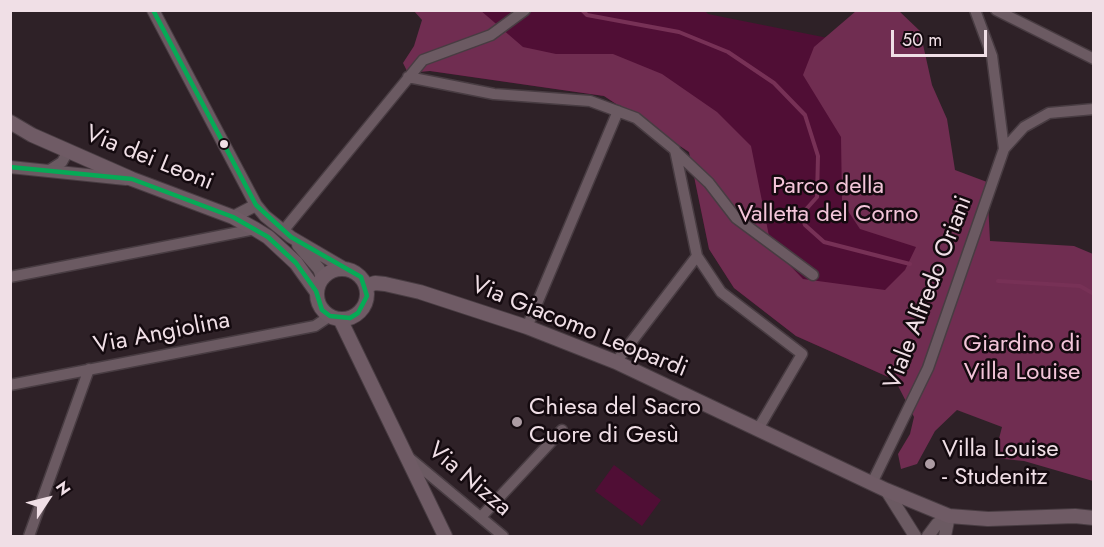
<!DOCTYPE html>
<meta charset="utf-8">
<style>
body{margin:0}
#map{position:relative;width:1104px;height:547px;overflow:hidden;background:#2e2127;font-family:Jost,sans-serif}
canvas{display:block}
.frame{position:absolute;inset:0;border:12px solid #f0dfe6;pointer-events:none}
.north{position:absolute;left:18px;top:469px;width:60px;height:60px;-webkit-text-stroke:4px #140a0f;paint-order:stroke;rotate:55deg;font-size:16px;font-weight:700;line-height:24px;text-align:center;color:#f0dfe6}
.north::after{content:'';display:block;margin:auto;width:21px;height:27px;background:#f0dfe6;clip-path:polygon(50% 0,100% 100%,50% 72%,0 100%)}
.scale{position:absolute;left:891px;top:30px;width:96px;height:27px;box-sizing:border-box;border:3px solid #f0dfe6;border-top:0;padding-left:8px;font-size:18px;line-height:21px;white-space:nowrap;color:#f0dfe6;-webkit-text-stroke:4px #140a0f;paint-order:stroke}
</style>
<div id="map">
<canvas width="1104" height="547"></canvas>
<div class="frame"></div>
<div class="north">N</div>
<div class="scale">50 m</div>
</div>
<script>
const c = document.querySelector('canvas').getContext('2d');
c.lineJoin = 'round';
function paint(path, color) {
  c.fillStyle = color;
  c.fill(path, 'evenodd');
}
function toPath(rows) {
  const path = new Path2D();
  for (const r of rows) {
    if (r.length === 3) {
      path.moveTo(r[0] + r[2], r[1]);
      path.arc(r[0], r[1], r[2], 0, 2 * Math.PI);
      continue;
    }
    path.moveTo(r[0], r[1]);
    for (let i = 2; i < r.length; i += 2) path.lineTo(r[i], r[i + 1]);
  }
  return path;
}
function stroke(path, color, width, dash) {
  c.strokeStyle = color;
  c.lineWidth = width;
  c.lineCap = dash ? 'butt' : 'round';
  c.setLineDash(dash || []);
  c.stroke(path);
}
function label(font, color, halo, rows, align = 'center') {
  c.font = font + ' Jost,sans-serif';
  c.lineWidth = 5;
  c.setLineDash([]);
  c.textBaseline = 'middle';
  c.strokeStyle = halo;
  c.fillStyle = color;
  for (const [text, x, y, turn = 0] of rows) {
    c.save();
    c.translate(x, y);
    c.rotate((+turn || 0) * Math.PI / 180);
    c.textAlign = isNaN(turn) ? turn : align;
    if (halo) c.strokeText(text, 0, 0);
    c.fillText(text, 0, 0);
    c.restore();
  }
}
const green = toPath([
 [424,11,705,11,708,14,828,38,967,191,895,380,796,336,734,288,709,249,689,152,604,96,430,71],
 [614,465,661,500,642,526,595,491]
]);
const forest = toPath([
 [480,10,523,47,556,54,613,54,662,74,717,112,751,146,771,246,803,279,885,290,905,270,916,247,860,229,842,202,841,137,803,75,814,47,856,11,899,11,920,31,932,85,947,119,955,170,987,182,990,241,1074,246,1093,254,1093,481,1024,461,994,458,1002,427,957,410,935,431,917,464,901,469,898,454,910,434,914,417,895,380,796,336,734,288,709,249,689,152,604,96,430,71,408,73,403,63,414,46,422,20,414,11]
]);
const stream = toPath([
 [582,10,587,15,679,32,728,52,774,83,805,115,818,156,817,197,801,215,805,225,824,242,910,264],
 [998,281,1080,286,1094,294]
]);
const minor = toPath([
 [975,10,992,56,1004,149],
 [996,10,1094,59],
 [408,77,494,94,590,101,636,118,675,150,697,256,721,292,802,354,758,429],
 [675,151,709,183,736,218,813,275],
 [48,171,62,162,68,151],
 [283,231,423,60,491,35,525,10],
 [10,277,255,229],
 [527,327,618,111],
 [616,362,697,256],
 [10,385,315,326,330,316],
 [407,456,503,536],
 [872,483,928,368,1004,149,1024,127,1049,113,1094,109],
 [481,517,562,430],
 [29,536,89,369]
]);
const tertiary = toPath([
 [153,10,256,205,265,216,291,237,344,268],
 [10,167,126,179],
 [233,217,256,205],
 [298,245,319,269,322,277],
 [886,490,915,536],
 [928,536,937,524,949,516],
 [945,536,949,516]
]);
const secondary = toPath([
 [10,122,32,135,132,179,233,217,255,229,268,237,296,263,316,291],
 [342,294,25],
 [366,286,375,283,385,284,420,292,527,327,616,362,886,490,949,516,988,519,1075,516,1094,518],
 [340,319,445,536]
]);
const bus1 = toPath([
 [10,167,132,179,233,217,268,237,296,263,316,291,322,310,330,316,350,318,358,313,367,296,361,277,291,237,256,205,153,10]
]);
const markers = [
 [224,144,5,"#f0dfe6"],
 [517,422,6,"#ac9ca3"],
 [930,464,6,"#ac9ca3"]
];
const streetNames = [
 ["Via dei Leoni",149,159,22],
 ["Viale Alfredo Oriani",929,293,-69],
 ["Via Giacomo Leopardi",579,328,22],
 ["Via Angiolina",162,334,-11],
 ["Via Nizza",469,480,40]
];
const parkNames = [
 ["Parco della",828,187],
 ["Valletta del Corno",828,215],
 ["Giardino di",1022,345],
 ["Villa Louise",1022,373]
];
const poiNames = [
 ["Chiesa del Sacro",529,408],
 ["Cuore di Gesù",529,436],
 ["Villa Louise",942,450],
 ["- Studenitz",942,478]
];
paint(green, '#500e35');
paint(forest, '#702d51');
stroke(stream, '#773156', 4);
stroke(minor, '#483c42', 13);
stroke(tertiary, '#483c42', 14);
stroke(secondary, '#483c42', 16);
stroke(minor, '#6b5a62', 10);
stroke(tertiary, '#6b5a62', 12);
stroke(secondary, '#6f5b65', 14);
stroke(bus1, '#06aa56', 4.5);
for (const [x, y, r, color] of markers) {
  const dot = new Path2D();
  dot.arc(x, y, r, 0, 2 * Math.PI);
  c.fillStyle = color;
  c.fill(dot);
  stroke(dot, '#140a0f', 2);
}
label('24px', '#f0dfe6', '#140a0f', streetNames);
label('24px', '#f3c5d9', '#140a0f', parkNames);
label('24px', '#f0dfe6', '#140a0f', poiNames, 'left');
</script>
